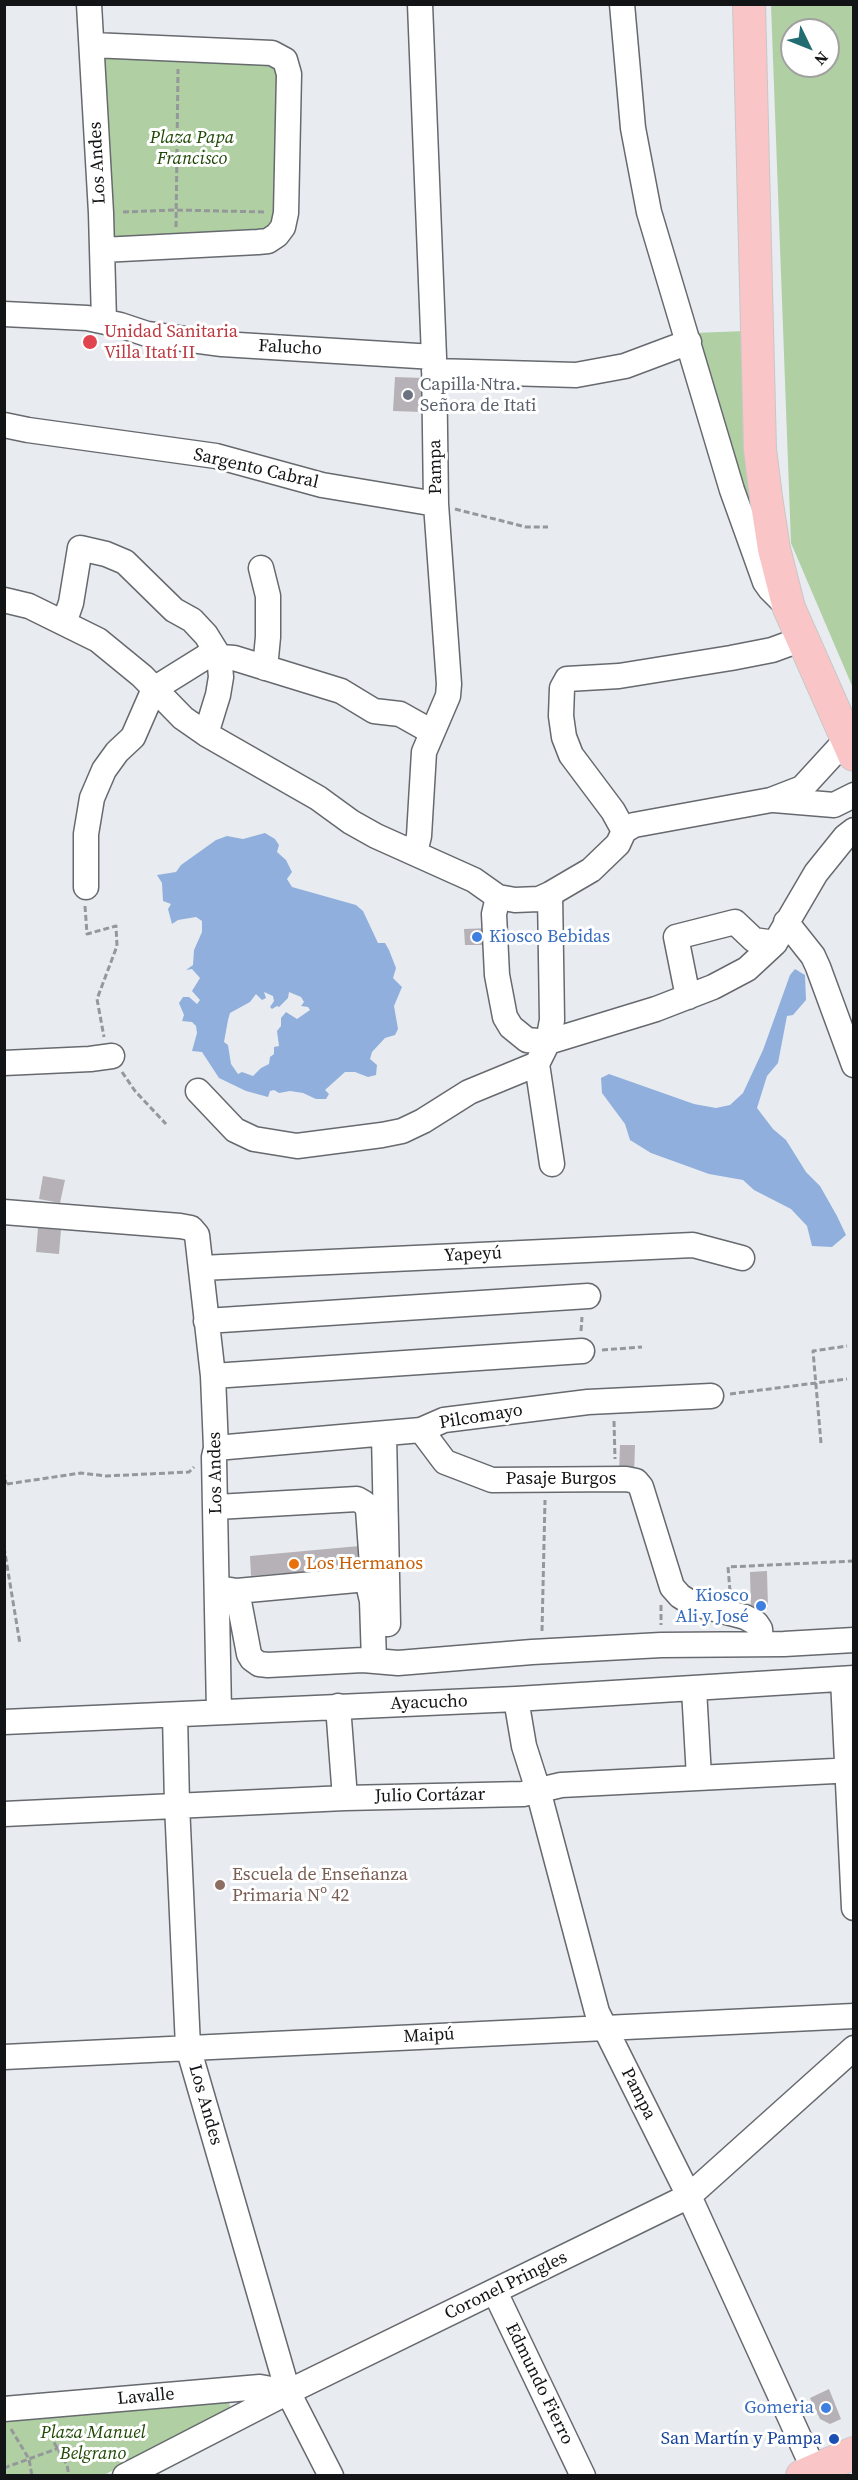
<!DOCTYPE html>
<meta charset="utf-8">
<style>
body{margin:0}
#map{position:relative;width:858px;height:2480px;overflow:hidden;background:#e8ecf1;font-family:"Source Serif 4",serif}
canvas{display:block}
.frame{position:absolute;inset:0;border:6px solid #131416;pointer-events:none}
.north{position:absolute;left:780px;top:18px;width:60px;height:60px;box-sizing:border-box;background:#fff;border:2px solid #a1a1a2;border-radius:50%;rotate:133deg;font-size:16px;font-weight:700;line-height:24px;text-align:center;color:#131416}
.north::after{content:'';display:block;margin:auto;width:21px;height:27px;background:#216d71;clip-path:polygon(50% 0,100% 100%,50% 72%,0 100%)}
</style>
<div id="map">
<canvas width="858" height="2480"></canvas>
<div class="frame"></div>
<div class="north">N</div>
</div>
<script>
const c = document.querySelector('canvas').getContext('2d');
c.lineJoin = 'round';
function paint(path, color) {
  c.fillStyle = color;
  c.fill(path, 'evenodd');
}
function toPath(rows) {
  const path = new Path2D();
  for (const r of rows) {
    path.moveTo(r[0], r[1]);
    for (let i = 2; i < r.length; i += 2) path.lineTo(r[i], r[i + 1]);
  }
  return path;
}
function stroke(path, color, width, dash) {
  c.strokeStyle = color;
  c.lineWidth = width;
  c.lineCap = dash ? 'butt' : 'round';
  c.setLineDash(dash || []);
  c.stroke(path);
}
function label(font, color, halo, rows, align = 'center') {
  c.font = font + ' "Source Serif 4",serif';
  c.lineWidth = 6;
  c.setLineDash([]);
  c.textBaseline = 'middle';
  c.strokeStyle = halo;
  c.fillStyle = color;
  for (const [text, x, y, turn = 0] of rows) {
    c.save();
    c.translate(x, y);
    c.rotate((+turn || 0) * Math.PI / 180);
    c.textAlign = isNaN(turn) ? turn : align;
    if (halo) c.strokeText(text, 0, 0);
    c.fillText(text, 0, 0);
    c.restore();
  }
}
const green = toPath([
 [771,5,853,5,853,688,791,543],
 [792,30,828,30,828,66,792,66],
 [103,54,270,65,276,71,279,78,274,218,269,227,263,231,111,241],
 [745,331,765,563,694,333],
 [228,2400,230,2406,227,2412,104,2475,5,2476,5,2419]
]);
const water = toPath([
 [265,833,275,839,279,845,277,852,286,860,292,872,287,879,292,887,356,905,363,911,378,943,385,943,389,950,396,968,393,978,402,987,394,1006,398,1029,395,1035,385,1038,372,1052,370,1059,377,1065,376,1075,368,1077,355,1072,345,1072,325,1090,329,1094,326,1099,316,1099,303,1093,290,1091,279,1093,274,1090,270,1091,268,1097,246,1091,219,1078,202,1052,192,1051,197,1033,196,1026,192,1022,182,1021,184,1015,179,1003,183,997,189,997,197,1004,200,1000,192,991,200,978,192,969,186,970,193,965,194,950,202,932,202,921,196,917,178,920,172,924,168,909,171,904,163,901,162,883,157,875,176,872,181,865,216,840,227,836,243,839],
 [264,992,273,996,274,1001,270,1007,272,1009,277,1006,279,1007,288,998,289,992,301,997,304,1002,301,1006,308,1007,310,1010,297,1019,286,1012,281,1018,281,1026,277,1031,279,1046,274,1047,274,1054,270,1057,269,1064,261,1068,253,1076,242,1072,238,1074,231,1064,228,1045,224,1042,228,1020,230,1013,250,1002,256,994,262,1000,266,998],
 [795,969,805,975,806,1000,793,1015,787,1016,778,1063,767,1076,757,1108,773,1129,786,1140,806,1172,820,1186,837,1216,846,1235,832,1247,812,1246,807,1226,791,1209,754,1190,743,1180,709,1174,651,1153,630,1140,625,1124,602,1093,601,1078,609,1074,694,1104,716,1108,730,1105,743,1093,763,1050,790,975]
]);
const building = toPath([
 [395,377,423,378,422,412,393,411],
 [489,928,490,945,465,945,464,929],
 [43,1176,65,1180,60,1203,39,1199],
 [38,1228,61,1230,59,1254,36,1252],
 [620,1445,635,1445,634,1475,619,1474],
 [359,1546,360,1567,251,1576,250,1556],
 [767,1571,768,1609,751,1610,750,1572],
 [829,2389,841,2419,830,2424,820,2419,810,2398]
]);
const path = toPath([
 [123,212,175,210,266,212],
 [176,227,178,69],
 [455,509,526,527,548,527],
 [85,906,87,934,116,926,117,946,97,999,104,1037],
 [122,1072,135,1091,166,1124],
 [581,1331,582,1317],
 [602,1350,642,1347],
 [730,1394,847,1379],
 [614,1421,615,1459],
 [821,1443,813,1351,847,1346],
 [4,1471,6,1484],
 [7,1484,81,1473,106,1476,189,1472,194,1467],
 [4,1547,20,1644],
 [730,1591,728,1567,854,1561],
 [661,1605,661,1625],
 [542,1631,545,1500],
 [45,2427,67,2465,69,2476],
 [11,2429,29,2459,32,2476],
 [4,2468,59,2448]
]);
const minor = toPath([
 [89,4,101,213,104,321],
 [622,4,633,128,649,212,732,490,765,582,770,589,787,606],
 [92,45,272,53,285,60,289,74,286,213,283,227,277,235,268,241,258,242,102,250],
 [4,314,87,318,120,325,147,334,222,344,434,357],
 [434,371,576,375,625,366,689,342],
 [4,425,28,430,216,456,322,485,436,504],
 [261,568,268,596,268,637,265,668],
 [4,600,29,606,98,640,142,676,183,718,206,734,318,798,351,822,376,836,474,880,498,897,515,900,539,899,550,894,591,870,618,844,624,831,613,811,571,755,564,737,561,716,562,688,567,679,619,676,731,658,772,650,802,639],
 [64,623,71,603,80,548,106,554,125,562,174,610,192,620,206,635,219,656,221,677,218,695,206,734],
 [774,800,834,805,854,795],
 [624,831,634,825,771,800,802,788,846,740],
 [415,852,419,836,424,752,448,696,449,684,436,504,434,357,420,4],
 [86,887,86,834,92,798,104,770,117,752,133,737,154,689,207,656,234,658,341,691,374,711,400,714,432,732],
 [550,894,552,1020,548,1042,537,1064,552,1164],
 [498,897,494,914,497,975,505,1017,511,1027,527,1040,548,1042,656,1009,713,987,747,969,775,943,816,873,845,837,854,830],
 [786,922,813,956,818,967,854,1065],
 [688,997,676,937,735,922,754,940,775,943],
 [4,1063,90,1059,112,1056],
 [198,1091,235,1130,254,1139,297,1146,382,1135,402,1131,423,1121,469,1092,537,1064],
 [4,1212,180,1226,191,1228,197,1235,213,1376,216,1448,214,1457,219,1712],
 [201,1268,693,1245,742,1258],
 [206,1321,588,1296],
 [213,1376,582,1351],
 [421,1430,445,1462,492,1480,626,1479,636,1481,641,1487,672,1587,680,1596,691,1603,745,1617,756,1623,760,1629,761,1644],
 [384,1434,388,1624],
 [216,1448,421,1430,444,1420,588,1402,711,1396],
 [217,1507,357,1499,364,1503,368,1509,372,1565,367,1579,372,1601,374,1661],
 [218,1588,237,1591,249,1654,252,1659,259,1664,268,1665,363,1660,398,1663,532,1652,661,1645,784,1644,854,1640],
 [237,1591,367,1579],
 [843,1679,854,1908],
 [694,1689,699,1777],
 [516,1699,524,1746,538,1790,597,2012,689,2196,814,2470],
 [338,1706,345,1798],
 [175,1715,177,1804,188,2047,288,2392,331,2476],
 [4,1722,516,1699,854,1678],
 [4,1814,345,1798,523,1794,561,1785,854,1770],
 [4,2057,854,2016],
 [495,2292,583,2476],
 [4,2409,260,2387,288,2392],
 [125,2476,288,2392,689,2196,854,2048]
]);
const major = toPath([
 [749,4,760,449,766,497,774,549,789,608,854,755],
 [802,2476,854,2453]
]);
const markers = [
 [90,342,8,"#e0444e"],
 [408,395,6,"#6b7280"],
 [477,937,6,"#3f7fe0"],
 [294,1564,6,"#e8710a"],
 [761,1606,6,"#3f7fe0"],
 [220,1885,6,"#8d6e63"],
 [826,2408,6,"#3f7fe0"],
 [834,2439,6,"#1a4fb4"]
];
const parkNames = [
 ["Plaza Papa",192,138],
 ["Francisco",192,159],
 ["Plaza Manuel",93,2433],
 ["Belgrano",93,2454]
];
const streetNames = [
 ["Los Andes",98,163,-93],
 ["Falucho",290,348,3],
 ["Pampa",436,467,-91],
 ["Sargento Cabral",256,469,13],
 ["Yapeyú",473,1255,-3],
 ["Pilcomayo",481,1417,-9],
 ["Los Andes",216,1473,-91],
 ["Pasaje Burgos",561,1479],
 ["Ayacucho",429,1703,-2],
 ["Julio Cortázar",430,1796,-1],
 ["Maipú",429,2036,-3],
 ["Pampa",638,2094,63],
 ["Los Andes",205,2105,74],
 ["Coronel Pringles",506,2286,-26],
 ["Edmundo Fierro",539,2384,64],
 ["Lavalle",146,2397,-5]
];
const healthNames = [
 ["Unidad Sanitaria",104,332],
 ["Villa Itatí II",104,353]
];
const worshipNames = [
 ["Capilla Ntra.",420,385],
 ["Señora de Itati",420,406]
];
const shopNames = [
 ["Kiosco Bebidas",489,937,"left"],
 ["Kiosco",749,1596],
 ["Ali y José",749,1617],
 ["Gomeria",814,2408]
];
const foodNames = [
 ["Los Hermanos",306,1564]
];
const educationNames = [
 ["Escuela de Enseñanza",232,1875],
 ["Primaria Nº 42",232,1896]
];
const transitNames = [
 ["San Martín y Pampa",822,2439]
];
paint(green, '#b0cfa3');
paint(water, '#90afdc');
paint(building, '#b5b1b6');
stroke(minor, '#66696e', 27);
stroke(major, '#c6c7c7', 34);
stroke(path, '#95989b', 3, [6, 3]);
stroke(minor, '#fff', 24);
stroke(major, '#fac5c6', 32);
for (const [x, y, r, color] of markers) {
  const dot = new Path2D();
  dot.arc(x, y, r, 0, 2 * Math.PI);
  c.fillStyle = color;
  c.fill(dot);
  stroke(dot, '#fff', 2);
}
label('italic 18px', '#1f4805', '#fff', parkNames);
label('18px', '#131416', '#fff', streetNames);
label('18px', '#be3a42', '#fff', healthNames, 'left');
label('18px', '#5b616d', '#fff', worshipNames, 'left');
label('18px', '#366cbe', '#fff', shopNames, 'right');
label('18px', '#c56008', '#fff', foodNames, 'left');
label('18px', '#785e54', '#fff', educationNames, 'left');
label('18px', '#164399', '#fff', transitNames, 'right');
</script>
